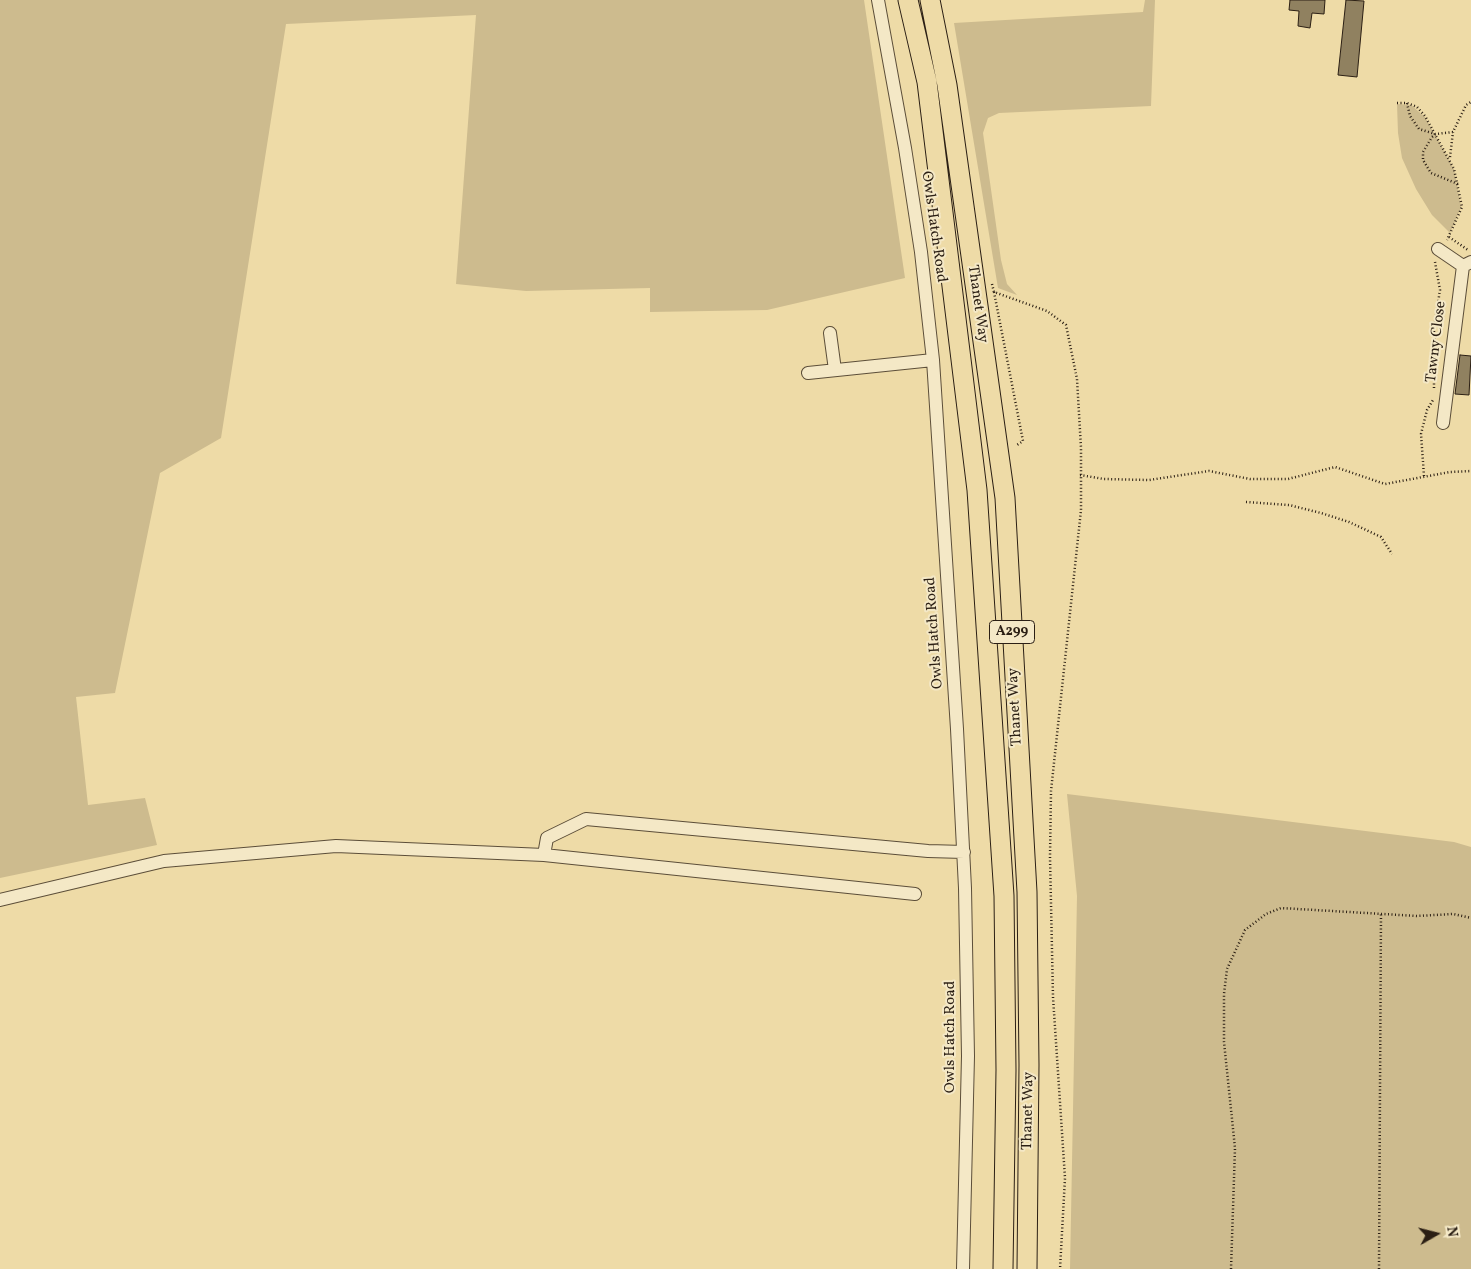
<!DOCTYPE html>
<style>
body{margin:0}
#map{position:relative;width:1471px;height:1269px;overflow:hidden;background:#eedba7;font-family:Vollkorn,serif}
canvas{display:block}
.north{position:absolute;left:1411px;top:1209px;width:50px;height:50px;-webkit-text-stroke:4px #f4e8c6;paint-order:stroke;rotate:82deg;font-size:14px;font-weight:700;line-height:20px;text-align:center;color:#2b1f14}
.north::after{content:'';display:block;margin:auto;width:18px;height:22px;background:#2b1f14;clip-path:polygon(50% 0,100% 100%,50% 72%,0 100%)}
</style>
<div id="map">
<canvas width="1471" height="1269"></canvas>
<div class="north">N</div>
</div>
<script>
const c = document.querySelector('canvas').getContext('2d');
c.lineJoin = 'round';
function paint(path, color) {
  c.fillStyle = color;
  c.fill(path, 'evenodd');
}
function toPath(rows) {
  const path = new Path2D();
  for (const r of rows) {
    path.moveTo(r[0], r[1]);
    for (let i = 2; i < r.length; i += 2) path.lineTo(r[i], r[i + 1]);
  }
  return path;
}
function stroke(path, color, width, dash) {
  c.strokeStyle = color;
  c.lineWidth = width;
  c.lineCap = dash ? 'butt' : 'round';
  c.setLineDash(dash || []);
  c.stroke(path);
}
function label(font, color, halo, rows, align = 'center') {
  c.font = font + ' Vollkorn,serif';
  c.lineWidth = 4;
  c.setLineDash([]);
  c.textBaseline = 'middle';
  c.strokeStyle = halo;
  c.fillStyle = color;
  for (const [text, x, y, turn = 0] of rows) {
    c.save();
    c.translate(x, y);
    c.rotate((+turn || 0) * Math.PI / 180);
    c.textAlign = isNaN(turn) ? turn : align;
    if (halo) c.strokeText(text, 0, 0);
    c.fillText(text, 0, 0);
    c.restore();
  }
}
const green = toPath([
 [0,0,864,0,905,278,767,310,650,312,650,288,526,291,456,284,476,15,286,24,221,438,160,473,115,693,76,697,88,805,145,798,157,845,0,878],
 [1145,0,1155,0,1151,106,999,113,988,118,983,133,1001,260,1007,284,1017,295,998,288,954,23,1143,12],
 [1397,104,1411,105,1425,117,1454,169,1461,207,1450,233,1432,215,1416,189,1402,158,1398,133],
 [1067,794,1454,842,1471,847,1471,1269,1070,1269,1077,896]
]);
const building = toPath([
 [1290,0,1325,0,1324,14,1312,13,1310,28,1298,26,1299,11,1289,10,1290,0],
 [1346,0,1364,1,1357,77,1338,75,1346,0],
 [1460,355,1471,356,1469,395,1455,394,1460,355]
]);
const path = toPath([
 [1397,103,1407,103,1417,107,1425,116,1454,169,1462,207,1447,240],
 [1407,103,1410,116,1419,129,1435,134],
 [1450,157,1453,132],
 [1458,184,1431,173,1423,160,1423,152,1432,137,1436,134,1453,132,1466,105,1471,102],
 [1449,237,1468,250],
 [992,284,994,292,1047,311,1066,325,1077,379,1081,448,1081,510,1051,791,1050,857,1053,997,1065,1178,1060,1269],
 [994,292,1023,441,1017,445],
 [1434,388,1434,328,1440,290,1435,262],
 [1080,475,1104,479,1149,480,1209,471,1250,479,1288,479,1335,467,1385,484,1450,472,1471,471],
 [1424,476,1421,434,1427,410,1433,400],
 [1246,502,1289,505,1321,513,1349,522,1381,537,1392,554],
 [1231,1269,1235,1148,1224,1042,1224,994,1227,969,1245,930,1266,914,1281,908,1417,916,1453,914,1471,918],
 [1379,1269,1381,914]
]);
const minor = toPath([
 [878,0,905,148,921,252,933,360,957,729,965,888,968,1056,963,1269],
 [1438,249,1463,266,1471,262],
 [830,333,835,370],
 [808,373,933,360],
 [1443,423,1463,266],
 [544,855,547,838,586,819,928,851,964,852],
 [0,900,164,861,336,846,544,855,915,894]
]);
const highway = toPath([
 [908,0,927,82,977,490,1004,896,1006,1070,1003,1269],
 [930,0,947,85,1005,498,1027,892,1029,1065,1027,1269]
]);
const shields = [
 [1012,632,45]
];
const shieldNames = [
 ["A299",1012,632]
];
const streetNames = [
 ["Owls Hatch Road",933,227,82],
 ["Thanet Way",977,304,82],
 ["Tawny Close",1437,342,-83],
 ["Owls Hatch Road",935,633,-94],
 ["Thanet Way",1016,707,-93],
 ["Owls Hatch Road",951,1037,-90],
 ["Thanet Way",1029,1111,-89]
];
paint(green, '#cdbb8e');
paint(building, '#908160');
stroke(building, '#2b1f14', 1);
stroke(minor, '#5c4e39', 14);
stroke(highway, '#2b1f14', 21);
stroke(path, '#2b1f14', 2.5, [1, 2.5]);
stroke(minor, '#f4e8c6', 12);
stroke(highway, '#eedba7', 19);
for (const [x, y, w] of shields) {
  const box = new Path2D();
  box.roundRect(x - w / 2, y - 11.5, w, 23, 4);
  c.fillStyle = '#f4e8c6';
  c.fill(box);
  stroke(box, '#2b1f14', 1);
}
label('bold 14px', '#2b1f14', null, shieldNames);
label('15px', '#2b1f14', '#f4e8c6', streetNames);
</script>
